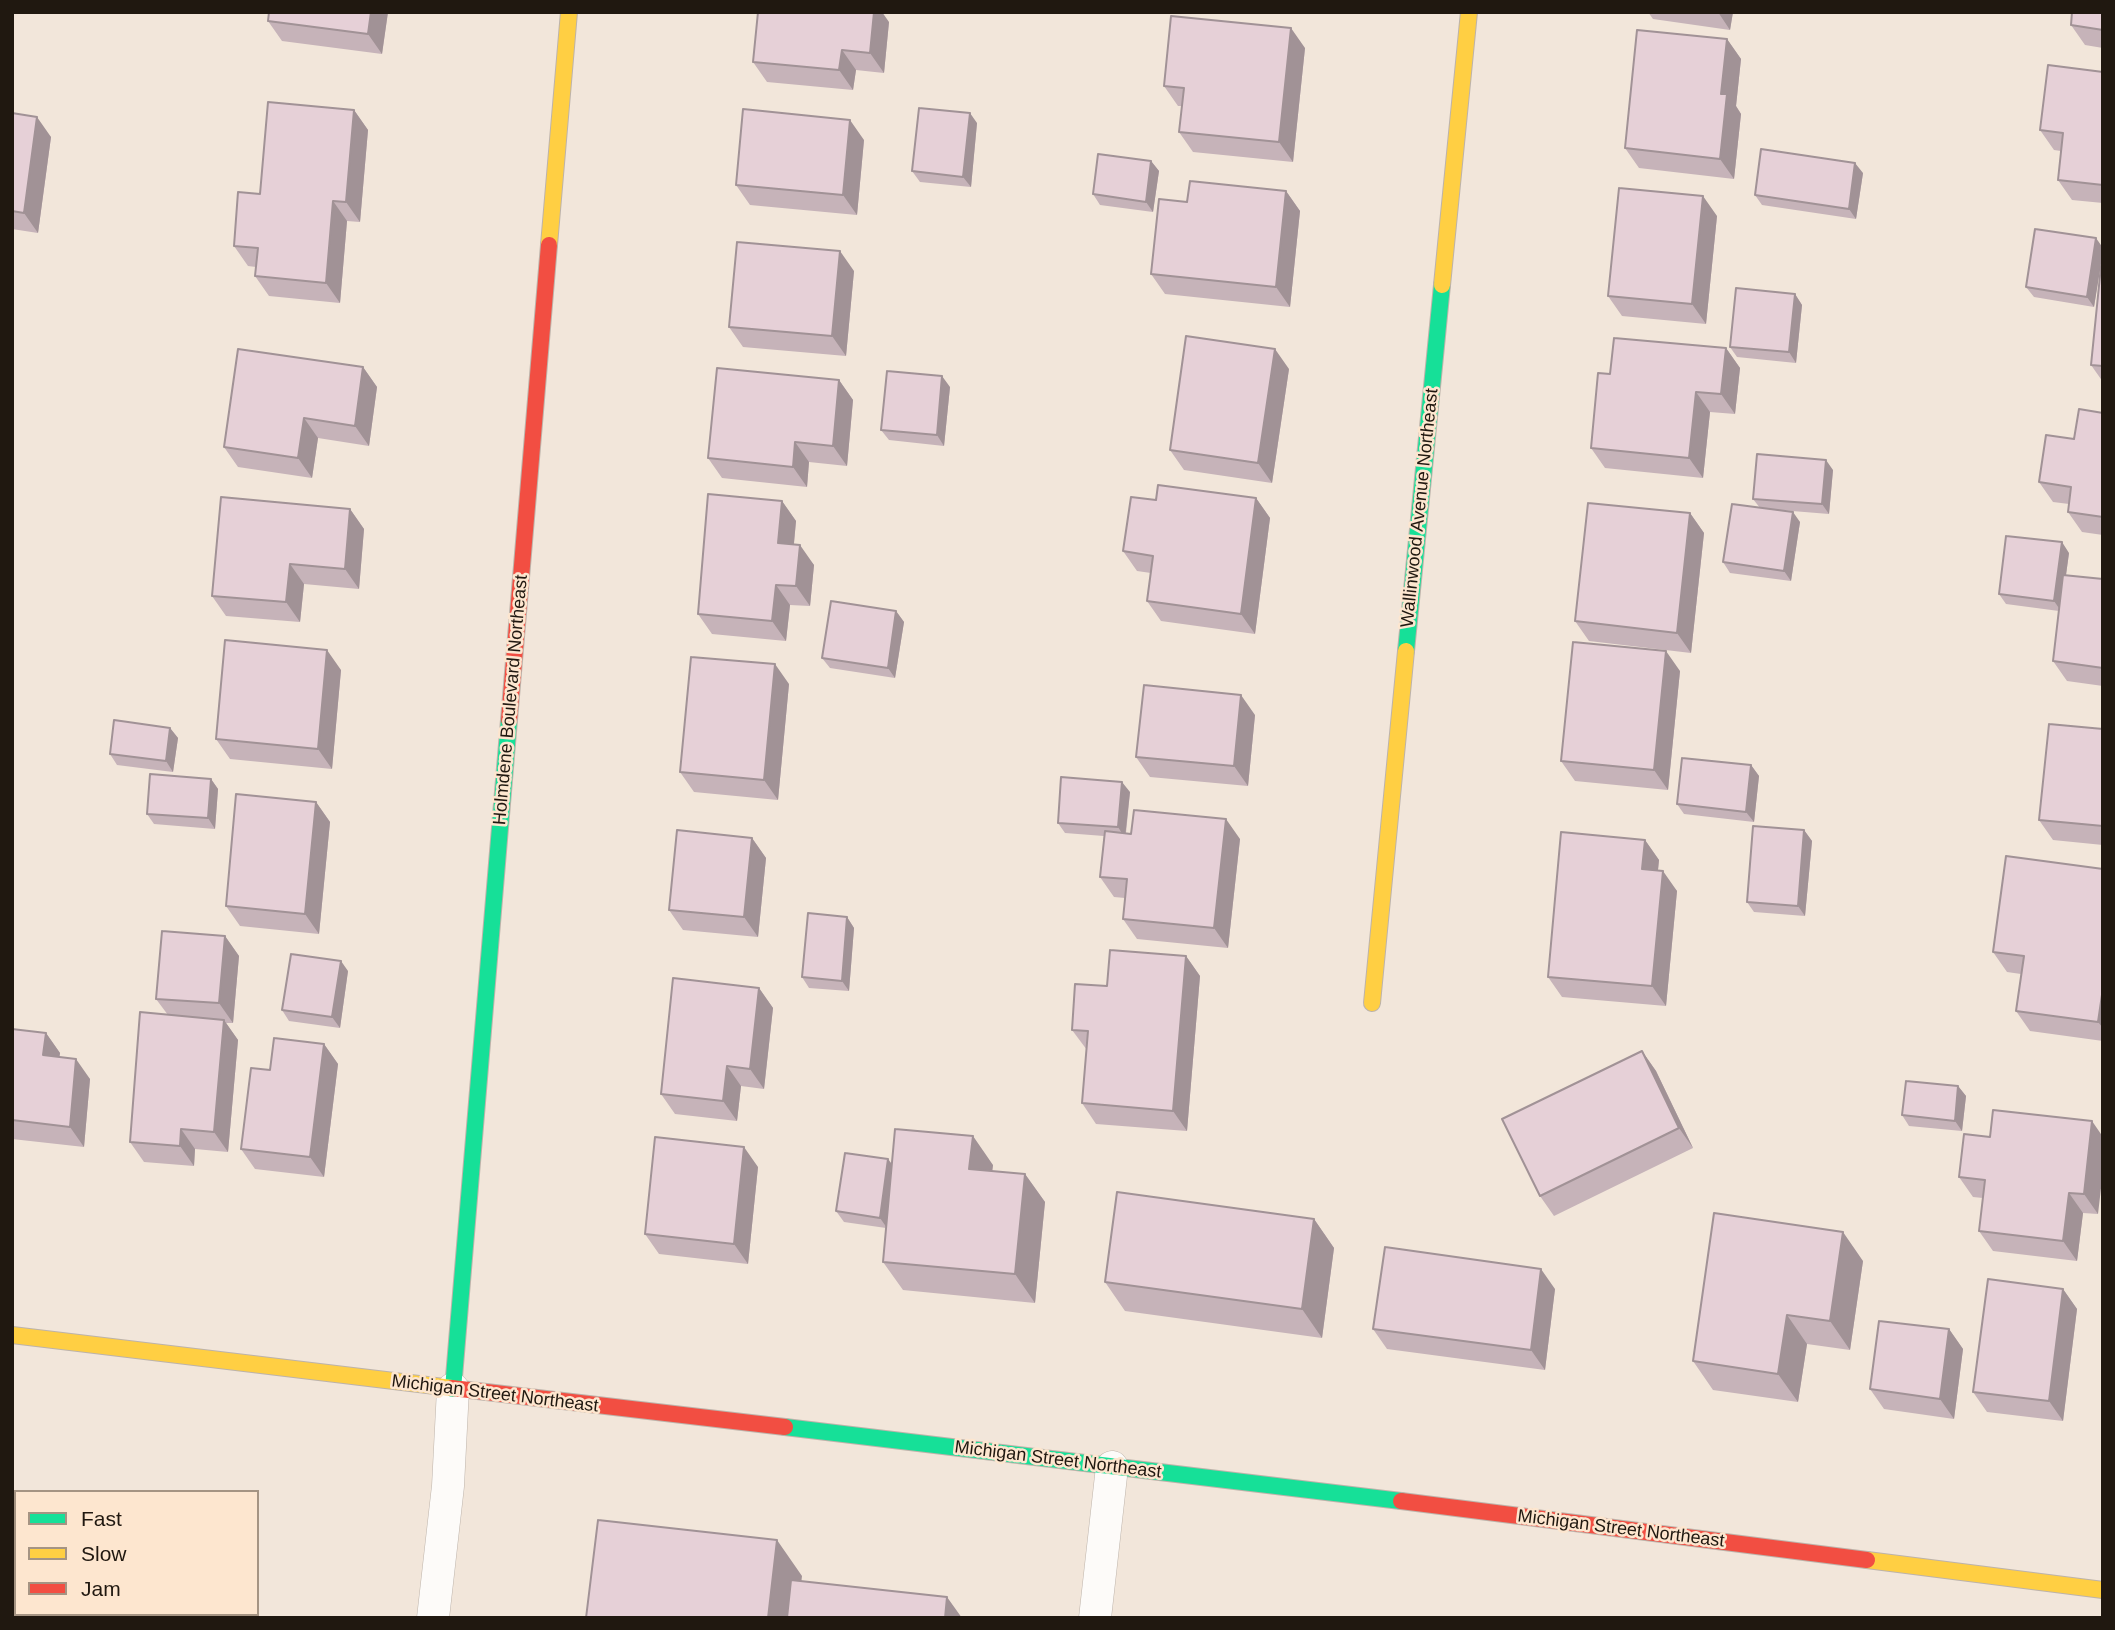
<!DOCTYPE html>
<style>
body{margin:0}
#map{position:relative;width:2115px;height:1630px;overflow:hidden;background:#f2e6da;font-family:Helvetica,sans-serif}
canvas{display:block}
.frame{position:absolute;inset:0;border:14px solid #201810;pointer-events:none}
.legend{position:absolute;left:14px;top:1490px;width:245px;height:126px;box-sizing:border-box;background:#fde6cf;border:2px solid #a59483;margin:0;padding:9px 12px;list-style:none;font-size:21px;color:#201810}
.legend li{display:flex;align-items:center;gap:14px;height:35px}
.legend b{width:35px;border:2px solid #a59483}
</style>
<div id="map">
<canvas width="2115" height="1630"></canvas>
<div class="frame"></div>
<ul class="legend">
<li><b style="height:9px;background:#16e098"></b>Fast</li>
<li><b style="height:9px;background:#ffcf43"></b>Slow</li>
<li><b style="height:9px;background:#f24e42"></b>Jam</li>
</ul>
</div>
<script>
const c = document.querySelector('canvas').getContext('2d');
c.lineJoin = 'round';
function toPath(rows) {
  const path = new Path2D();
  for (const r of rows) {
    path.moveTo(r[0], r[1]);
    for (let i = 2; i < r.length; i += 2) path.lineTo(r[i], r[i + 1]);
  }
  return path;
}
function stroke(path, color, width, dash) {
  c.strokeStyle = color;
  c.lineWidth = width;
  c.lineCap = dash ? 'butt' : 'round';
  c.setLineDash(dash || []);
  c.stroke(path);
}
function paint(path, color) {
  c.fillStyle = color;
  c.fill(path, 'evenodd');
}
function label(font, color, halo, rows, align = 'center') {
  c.font = font + ' Helvetica,sans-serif';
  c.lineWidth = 5;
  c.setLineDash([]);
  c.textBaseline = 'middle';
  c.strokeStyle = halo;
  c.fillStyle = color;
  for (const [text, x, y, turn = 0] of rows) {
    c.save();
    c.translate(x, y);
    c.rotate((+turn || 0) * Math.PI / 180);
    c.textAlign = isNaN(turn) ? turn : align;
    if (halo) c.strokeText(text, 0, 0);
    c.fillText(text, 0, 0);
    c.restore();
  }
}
const lane = toPath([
 [12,1560,16,1560],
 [192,1618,192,1614],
 [433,1618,448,1486,453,1389],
 [1095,1618,1112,1467]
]);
const fast = toPath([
 [1406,651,1442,285],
 [453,1389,509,720],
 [785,1427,1401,1501]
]);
const slow = toPath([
 [549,245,569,12],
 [1442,285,1469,12],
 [1372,1003,1406,651],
 [12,1335,452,1388],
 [1867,1560,2103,1590]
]);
const jam = toPath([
 [509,720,549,245],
 [452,1388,785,1427],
 [1401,1501,1867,1560]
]);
const wall = toPath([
 [269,12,388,12,382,54,282,41,268,21],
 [1648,12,1733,12,1730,30,1653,19],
 [2103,12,2103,48,2085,45,2071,25],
 [889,22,884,73,856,70,853,90,767,82,753,62],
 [1727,39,1741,59,1736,106,1741,114,1734,179,1639,168,1625,148],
 [1305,48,1293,162,1193,152,1179,132,1182,106,1178,106,1164,86],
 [2103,72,2103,203,2072,200,2058,180,2061,151,2054,150,2040,130],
 [354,110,368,130,360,222,347,221,340,303,269,296,255,276,256,267,248,266,234,246,260,194],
 [12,113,51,137,38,233,12,229],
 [977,123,971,187,920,182,912,171],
 [864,140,857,215,750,205,736,185],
 [1151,161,1159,171,1153,212,1100,205,1093,194],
 [1863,173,1856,219,1762,205,1755,195],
 [1286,191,1300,211,1290,307,1165,294,1151,274,1187,202],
 [1717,216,1706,324,1622,316,1608,296],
 [2103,248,2094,307,2034,297,2026,287],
 [854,271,846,356,743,347,729,327],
 [1795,294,1802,305,1796,363,1737,357,1730,347],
 [1726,348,1740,368,1735,414,1710,412,1703,478,1605,468,1591,448,1610,374],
 [2091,365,2103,366,2103,382],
 [363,367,377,387,369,446,318,438,312,478,238,467,224,447],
 [1289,369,1272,483,1184,470,1170,450],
 [839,380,853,400,847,466,809,462,807,487,722,478,708,458],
 [950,387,944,446,889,440,881,430],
 [2103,413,2103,535,2082,532,2068,512,2069,504,2053,502,2039,482,2074,439],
 [1833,470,1829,514,1780,510,1800,522,1791,581,1730,573,1723,562,1760,508,1753,499],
 [1256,498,1270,518,1255,634,1161,621,1147,601,1151,573,1137,571,1123,551,1156,500],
 [782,501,796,521,794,544,814,565,810,606,790,605,786,641,712,634,698,614],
 [350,509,364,529,359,589,304,584,300,622,226,616,212,596],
 [1690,513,1704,533,1691,653,1589,641,1575,621],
 [2069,553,2066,575,2103,579,2103,686,2067,681,2053,661,2059,611,2006,604,1999,594],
 [896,611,904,622,895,678,830,668,822,658],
 [341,670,332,769,230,759,216,739],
 [1680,671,1668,790,1575,781,1561,761],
 [789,684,778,800,694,792,680,772],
 [1255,715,1248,786,1150,777,1136,757],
 [170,728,178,738,173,772,117,765,110,754],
 [2103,729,2103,845,2053,840,2039,820],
 [1751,765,1759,776,1754,822,1684,814,1677,804],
 [211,779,218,789,215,829,154,824,147,814],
 [1130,792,1126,833,1240,839,1228,948,1137,939,1123,919,1125,898,1114,897,1100,877,1104,836,1065,833,1058,823],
 [316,802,330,822,319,934,240,926,226,906],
 [1804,830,1812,841,1805,916,1754,912,1747,902],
 [752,838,766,858,758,937,683,930,669,910],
 [1645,840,1659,860,1658,870,1677,891,1666,1006,1562,997,1548,977],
 [2103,869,2103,1041,2030,1031,2016,1011,2021,974,2007,972,1993,952],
 [847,917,854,928,849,991,809,988,802,977],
 [225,936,239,956,233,1023,226,1023,238,1040,228,1152,195,1149,194,1166,144,1162,130,1142,168,1015,156,999],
 [1186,956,1200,976,1187,1131,1096,1124,1082,1103,1087,1050,1072,1030,1107,986],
 [348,971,340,1028,289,1021,282,1010],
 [759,988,773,1008,764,1089,741,1086,737,1121,675,1114,661,1094],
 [12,1029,46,1033,60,1053,59,1057,90,1079,84,1147,12,1139],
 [324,1044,338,1064,324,1177,255,1169,241,1149,270,1070],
 [1642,1051,1656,1071,1693,1148,1554,1216,1540,1196],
 [1958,1086,1966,1096,1962,1131,1909,1126,1902,1115],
 [2092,1121,2098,1214,2083,1213,2077,1261,1993,1251,1979,1231,1983,1198,1973,1197,1959,1177,1990,1137],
 [888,1159,892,1164,993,1165,992,1171,1025,1174,1045,1202,1035,1303,903,1290,883,1262,886,1228,844,1222,836,1211],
 [758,1167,748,1264,659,1254,645,1234],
 [1314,1219,1334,1248,1322,1338,1125,1311,1105,1282],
 [1863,1261,1850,1350,1807,1344,1798,1402,1713,1390,1693,1361],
 [1555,1289,1545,1370,1387,1349,1373,1329],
 [2063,1289,2077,1309,2063,1421,1987,1412,1973,1392],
 [1949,1329,1963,1349,1954,1419,1884,1409,1870,1389]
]);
const shadedWall = toPath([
 [371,12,388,12,382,54,368,34],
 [874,12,882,12,889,22,884,73,870,53],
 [1718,12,1733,12,1730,30],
 [1291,28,1305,48,1293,162,1279,142],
 [1727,39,1741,59,1736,106,1741,114,1734,179,1720,159,1721,94],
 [842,50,856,70,853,90,839,70],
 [354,110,368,130,360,222,346,202],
 [970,113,977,123,971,187,963,177],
 [37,117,51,137,38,233,24,213],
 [850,120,864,140,857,215,843,195],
 [1151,161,1159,171,1153,212,1146,202],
 [1855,163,1863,173,1856,219,1849,209],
 [1286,191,1300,211,1290,307,1276,287],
 [1703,196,1717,216,1706,324,1692,304],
 [333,201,347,221,340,303,326,283],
 [2096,238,2103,248,2103,252,2094,307,2087,297],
 [840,251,854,271,846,356,832,336],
 [1795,294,1802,305,1796,363,1789,352],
 [1726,348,1740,368,1735,414,1721,394],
 [1275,349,1289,369,1272,483,1258,463],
 [363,367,377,387,369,446,355,426],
 [942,376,950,387,944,446,937,435],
 [839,380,853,400,847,466,833,446],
 [1696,392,1710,412,1703,478,1689,458],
 [304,418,318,438,312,478,298,458],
 [795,442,809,462,807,487,793,467],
 [1826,460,1833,470,1829,514,1822,504],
 [1256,498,1270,518,1255,634,1241,614],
 [782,501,796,521,792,563,778,543],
 [350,509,364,529,359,589,345,569],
 [1793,512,1800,522,1791,581,1784,571],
 [1690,513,1704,533,1691,653,1677,633],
 [2062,542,2069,553,2061,611,2054,601],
 [800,545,814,565,810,606,796,586],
 [290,564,304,584,300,622,286,602],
 [776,585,790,605,786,641,772,621],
 [896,611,904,622,895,678,888,668],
 [327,650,341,670,332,769,318,749],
 [1666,651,1680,671,1668,790,1654,770],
 [775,664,789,684,778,800,764,780],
 [1241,695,1255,715,1248,786,1234,766],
 [170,728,178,738,173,772,166,761],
 [1751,765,1759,776,1754,822,1746,812],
 [211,779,218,789,215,829,208,818],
 [1122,782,1130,792,1125,838,1118,827],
 [316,802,330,822,319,934,305,914],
 [1226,819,1240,839,1228,948,1214,928],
 [1804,830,1812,841,1805,916,1798,906],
 [752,838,766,858,758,937,744,917],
 [1645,840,1659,860,1656,889,1642,869],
 [1663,871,1677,891,1666,1006,1652,986],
 [847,917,854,928,849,991,842,981],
 [225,936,239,956,233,1023,219,1003],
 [1186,956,1200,976,1187,1131,1173,1111],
 [341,961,348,971,340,1028,332,1017],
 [759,988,773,1008,764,1089,750,1069],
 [2103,988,2103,1028,2098,1022],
 [224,1020,238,1040,228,1152,214,1132],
 [46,1033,60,1053,57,1075,43,1055],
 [324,1044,338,1064,324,1177,310,1157],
 [1642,1051,1656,1071,1693,1148,1679,1128],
 [76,1059,90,1079,84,1147,70,1127],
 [727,1066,741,1086,737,1121,723,1101],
 [1958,1086,1966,1096,1962,1131,1955,1121],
 [2092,1121,2103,1137,2103,1171,2098,1214,2084,1194],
 [181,1129,195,1149,194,1166,180,1146],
 [973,1136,993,1165,989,1197,969,1169],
 [744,1147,758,1167,748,1264,734,1244],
 [888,1159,895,1169,887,1228,880,1218],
 [1025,1174,1045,1202,1035,1303,1015,1274],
 [2069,1193,2083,1213,2077,1261,2063,1241],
 [1314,1219,1334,1248,1322,1338,1302,1309],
 [1843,1232,1863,1261,1850,1350,1830,1321],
 [1541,1269,1555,1289,1545,1370,1531,1350],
 [2063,1289,2077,1309,2063,1421,2049,1401],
 [1787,1315,1807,1344,1798,1402,1778,1374],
 [1949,1329,1963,1349,1954,1419,1940,1399],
 [777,1540,802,1576,797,1618,768,1618],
 [947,1597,962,1618,945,1618]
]);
const building = toPath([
 [269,12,371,12,368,34,268,21,269,12],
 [758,12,874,12,870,53,842,50,839,70,753,62,758,12],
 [2072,12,2103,12,2103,30,2071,25,2072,12],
 [1171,16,1291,28,1279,142,1179,132,1184,88,1164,86,1171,16],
 [1637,30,1727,39,1721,94,1727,94,1720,159,1625,148,1637,30],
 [2048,65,2103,72,2103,185,2058,180,2063,133,2040,130,2048,65],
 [268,102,354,110,346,202,333,201,326,283,255,276,258,248,234,246,238,192,260,194,268,102],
 [919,108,970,113,963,177,912,171,919,108],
 [743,109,850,120,843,195,736,185,743,109],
 [12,113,37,117,24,213,12,211,12,113],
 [1761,149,1855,163,1849,209,1755,195,1761,149],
 [1098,154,1151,161,1146,202,1093,194,1098,154],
 [1190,181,1286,191,1276,287,1151,274,1159,199,1187,202,1190,181],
 [1619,188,1703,196,1692,304,1608,296,1619,188],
 [2035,229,2096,238,2087,297,2026,287,2035,229],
 [737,242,840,251,832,336,729,327,737,242],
 [2101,266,2103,267,2103,366,2091,365,2101,266],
 [1736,288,1795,294,1789,352,1730,347,1736,288],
 [1186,336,1275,349,1258,463,1170,450,1186,336],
 [1614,338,1726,348,1721,394,1696,392,1689,458,1591,448,1598,373,1610,374,1614,338],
 [238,349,363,367,355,426,304,418,298,458,224,447,238,349],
 [717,368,839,380,833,446,795,442,793,467,708,458,717,368],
 [887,371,942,376,937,435,881,430,887,371],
 [2079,409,2103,413,2103,517,2068,512,2071,487,2039,482,2046,435,2074,439,2079,409],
 [1757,454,1826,460,1822,504,1753,499,1757,454],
 [1158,485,1256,498,1241,614,1147,601,1153,556,1123,551,1131,497,1156,500,1158,485],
 [708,494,782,501,778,543,800,545,796,586,776,585,772,621,698,614,708,494],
 [221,497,350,509,345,569,290,564,286,602,212,596,221,497],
 [1588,503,1690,513,1677,633,1575,621,1588,503],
 [1732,504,1793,512,1784,571,1723,562,1732,504],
 [2006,536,2062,542,2054,601,1999,594,2006,536],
 [2063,575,2103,579,2103,668,2053,661,2063,575],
 [831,601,896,611,888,668,822,658,831,601],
 [225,640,327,650,318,749,216,739,225,640],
 [1573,642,1666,651,1654,770,1561,761,1573,642],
 [691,657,775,664,764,780,680,772,691,657],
 [1144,685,1241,695,1234,766,1136,757,1144,685],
 [114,720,170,728,166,761,110,754,114,720],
 [2049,724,2103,729,2103,826,2039,820,2049,724],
 [1682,758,1751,765,1746,812,1677,804,1682,758],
 [150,774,211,779,208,818,147,814,150,774],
 [1061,777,1122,782,1118,827,1058,823,1061,777],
 [236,794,316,802,305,914,226,906,236,794],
 [1134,810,1226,819,1214,928,1123,919,1127,879,1100,877,1105,831,1131,834,1134,810],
 [1753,826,1804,830,1798,906,1747,902,1753,826],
 [677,830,752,838,744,917,669,910,677,830],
 [1561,832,1645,840,1642,869,1663,871,1652,986,1548,977,1561,832],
 [2006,856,2103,869,2103,988,2098,1022,2016,1011,2024,956,1993,952,2006,856],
 [808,913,847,917,842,981,802,977,808,913],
 [162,931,225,936,219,1003,156,999,162,931],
 [1110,950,1186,956,1173,1111,1082,1103,1088,1031,1072,1030,1075,984,1107,986,1110,950],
 [291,954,341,961,332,1017,282,1010,291,954],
 [673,978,759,988,750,1069,727,1066,723,1101,661,1094,673,978],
 [140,1012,224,1020,214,1132,181,1129,180,1146,130,1142,140,1012],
 [12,1029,46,1033,43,1055,76,1059,70,1127,12,1120,12,1029],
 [274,1038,324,1044,310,1157,241,1149,251,1068,270,1070,274,1038],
 [1642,1051,1679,1128,1540,1196,1502,1119,1642,1051],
 [1906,1081,1958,1086,1955,1121,1902,1115,1906,1081],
 [1993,1110,2092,1121,2084,1194,2069,1193,2063,1241,1979,1231,1985,1180,1959,1177,1964,1134,1990,1137,1993,1110],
 [895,1129,973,1136,969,1169,1025,1174,1015,1274,883,1262,895,1129],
 [655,1137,744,1147,734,1244,645,1234,655,1137],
 [845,1153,888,1159,880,1218,836,1211,845,1153],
 [1117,1192,1314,1219,1302,1309,1105,1282,1117,1192],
 [1714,1213,1843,1232,1830,1321,1787,1315,1778,1374,1693,1361,1714,1213],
 [1385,1247,1541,1269,1531,1350,1373,1329,1385,1247],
 [1988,1279,2063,1289,2049,1401,1973,1392,1988,1279],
 [1879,1321,1949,1329,1940,1399,1870,1389,1879,1321],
 [598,1520,777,1540,768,1618,586,1618,598,1520],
 [791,1580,947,1597,945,1618,787,1618,791,1580]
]);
const streetNames = [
 ["Wallinwood Avenue Northeast",1420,508,-84],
 ["Holmdene Boulevard Northeast",511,700,-85],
 ["Michigan Street Northeast",495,1394,7],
 ["Michigan Street Northeast",1058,1460,7],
 ["Michigan Street Northeast",1621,1529,7]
];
stroke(lane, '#bdb3aa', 33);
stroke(fast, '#bdb3aa', 18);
stroke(slow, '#bdb3aa', 18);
stroke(jam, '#bdb3aa', 18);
stroke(lane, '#fdfbf9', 32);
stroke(fast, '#16e098', 16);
stroke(slow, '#ffcf43', 16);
stroke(jam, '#f24e42', 16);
paint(wall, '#c6b3b9');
paint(shadedWall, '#a19296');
paint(building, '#e6d0d7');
stroke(building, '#a19296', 2);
label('18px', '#201810', '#fde6cf', streetNames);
</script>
